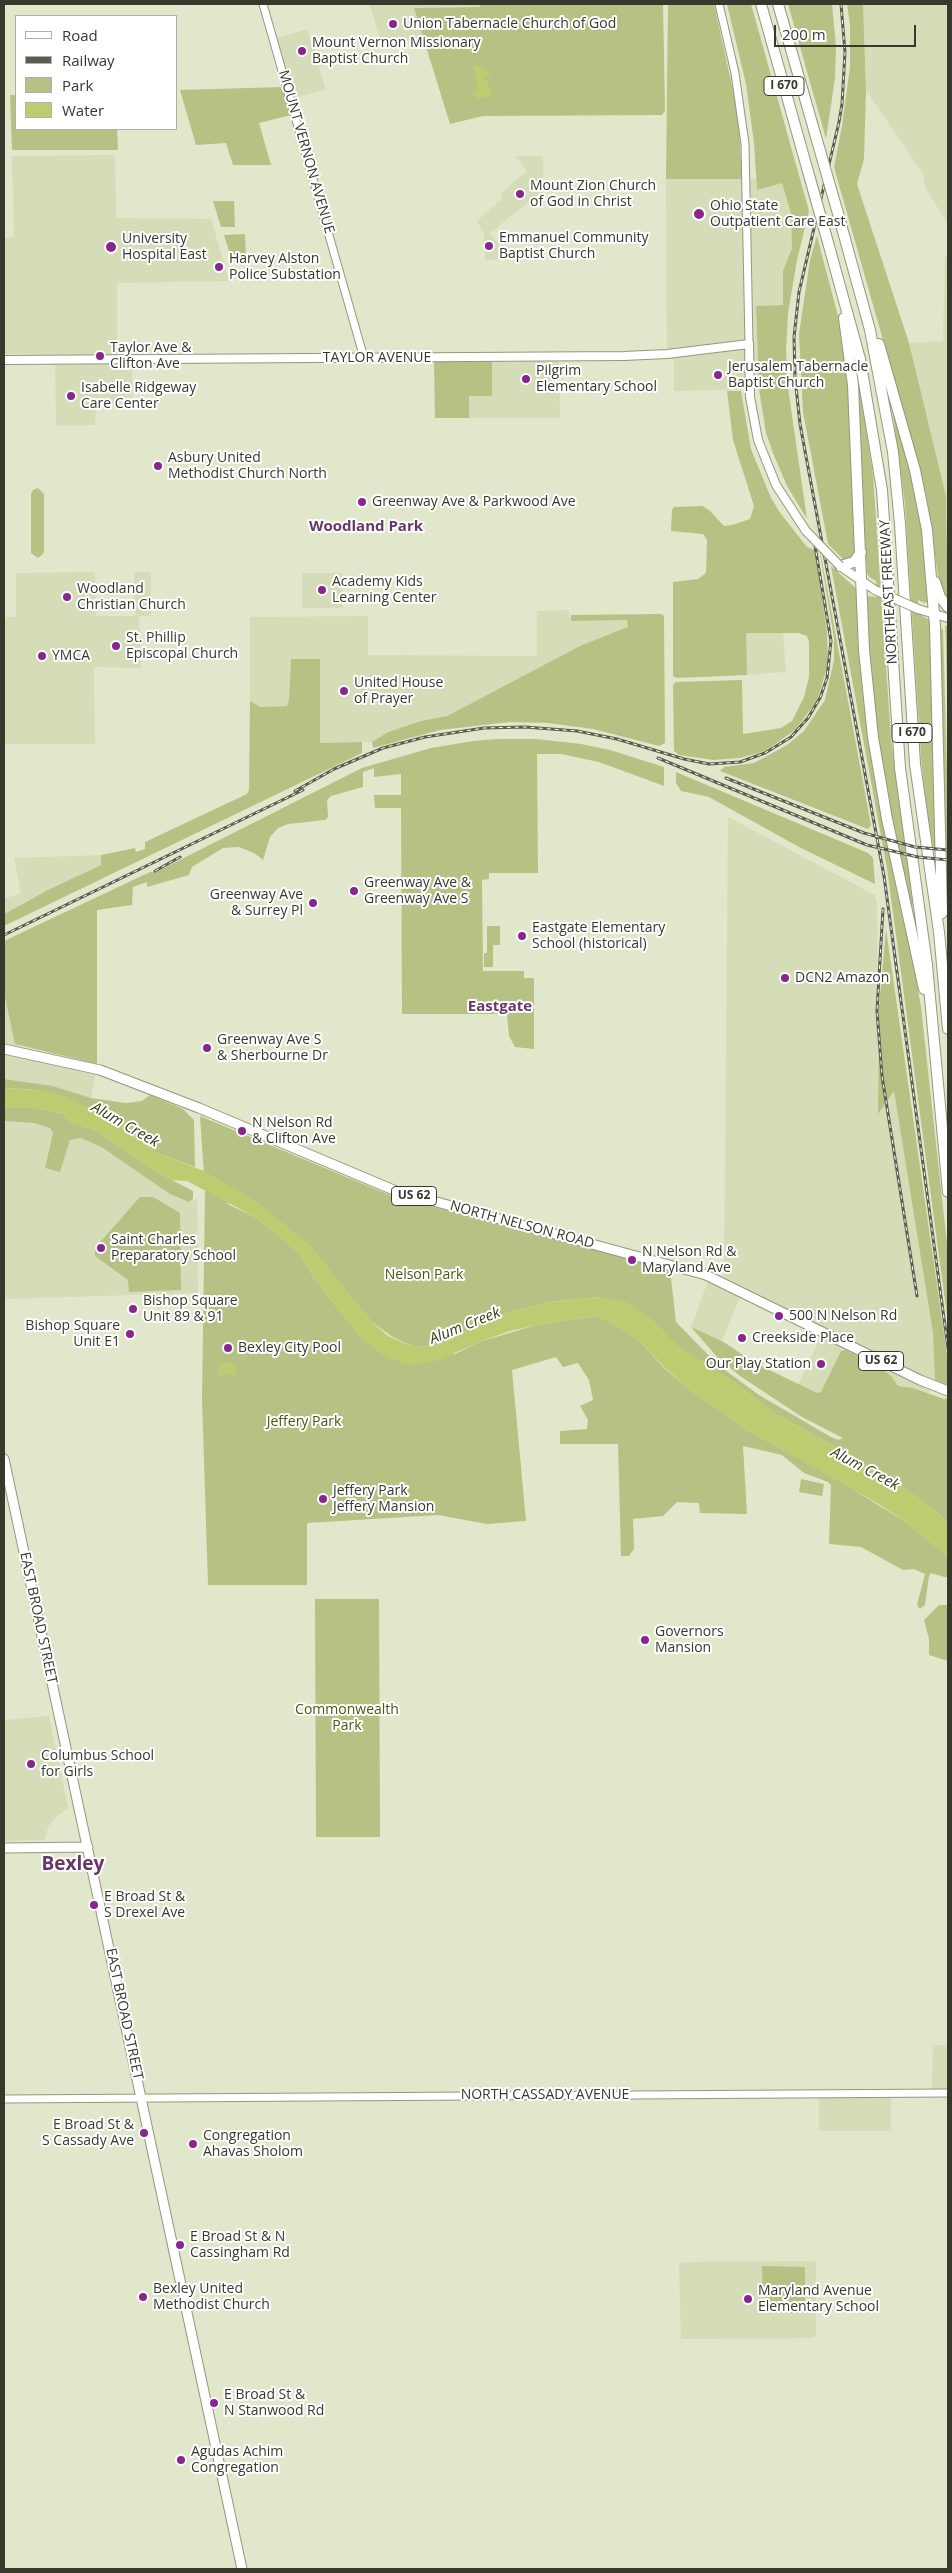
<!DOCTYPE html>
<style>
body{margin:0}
#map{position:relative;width:952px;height:2573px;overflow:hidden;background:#e1e7ca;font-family:"Open Sans",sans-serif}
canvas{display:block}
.frame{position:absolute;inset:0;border:5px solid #37392d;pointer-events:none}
.legend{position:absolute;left:15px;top:15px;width:162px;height:115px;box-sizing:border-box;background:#fff;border:1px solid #afb0ab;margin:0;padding:6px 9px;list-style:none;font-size:15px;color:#37392d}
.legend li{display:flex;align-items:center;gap:10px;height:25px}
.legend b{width:25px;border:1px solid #afb0ab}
.scale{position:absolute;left:774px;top:25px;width:142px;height:22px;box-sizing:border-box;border:2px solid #37392d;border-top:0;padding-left:6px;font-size:15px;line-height:18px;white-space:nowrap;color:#37392d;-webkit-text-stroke:4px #fff;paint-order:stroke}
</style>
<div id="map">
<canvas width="952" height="2573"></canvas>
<div class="frame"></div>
<ul class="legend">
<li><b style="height:6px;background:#fff"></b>Road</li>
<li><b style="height:6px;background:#5b5e4e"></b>Railway</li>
<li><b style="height:14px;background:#b6c184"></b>Park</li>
<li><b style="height:14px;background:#becc71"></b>Water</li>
</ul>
<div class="scale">200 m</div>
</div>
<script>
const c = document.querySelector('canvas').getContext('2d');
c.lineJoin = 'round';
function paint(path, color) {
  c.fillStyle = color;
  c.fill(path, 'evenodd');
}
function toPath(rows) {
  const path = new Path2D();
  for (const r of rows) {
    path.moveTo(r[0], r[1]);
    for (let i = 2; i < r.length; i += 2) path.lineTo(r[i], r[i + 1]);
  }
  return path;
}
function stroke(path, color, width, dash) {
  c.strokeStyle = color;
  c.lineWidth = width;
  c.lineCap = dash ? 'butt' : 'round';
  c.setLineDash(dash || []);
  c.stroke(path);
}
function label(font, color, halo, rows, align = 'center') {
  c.font = font + ' "Open Sans",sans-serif';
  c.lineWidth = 4;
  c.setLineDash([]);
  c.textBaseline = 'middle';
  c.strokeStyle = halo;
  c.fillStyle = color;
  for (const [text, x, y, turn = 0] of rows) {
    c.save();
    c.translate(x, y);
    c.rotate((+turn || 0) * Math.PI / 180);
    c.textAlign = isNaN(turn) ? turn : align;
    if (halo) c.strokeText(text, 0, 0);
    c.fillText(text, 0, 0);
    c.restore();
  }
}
const built = toPath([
 [376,4,481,4,481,7,414,8,423,37,383,48,370,5],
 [863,4,948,4,948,224,926,189,923,174,866,90],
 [307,29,326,90,286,99,274,39],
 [115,155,116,218,211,219,229,281,117,283,117,354,121,361,132,361,133,403,96,405,95,425,56,426,55,355,4,354,4,238,14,237,12,156],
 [515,156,543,156,543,190,490,233,510,259,485,260,484,233,477,221,503,198,500,194,527,171],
 [666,179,756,179,757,190,782,183,791,213,792,248,783,271,783,305,756,306,759,389,674,391,674,361,667,347],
 [948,255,948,527,946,496,909,343,943,341,945,257],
 [559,361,560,418,469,418,469,396,492,395,492,362],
 [95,572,96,616,135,616,134,572,151,572,151,616,139,616,141,668,94,667,95,744,4,744,4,617,16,617,16,573],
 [302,573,342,573,342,608,302,608],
 [568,610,572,621,628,620,628,627,582,645,447,716,421,721,388,732,372,742,320,743,320,659,291,659,289,700,287,706,260,707,250,701,250,617,368,616,368,655,537,656,537,611],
 [745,633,783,633,786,672,747,675],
 [728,817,875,895,877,902,878,1113,894,1090,933,1333,935,1380,929,1393,913,1388,898,1386,892,1377,841,1351,821,1392,817,1393,798,1385,821,1335,741,1295,722,1341,691,1327,708,1281,724,1276],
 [101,855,101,865,25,902,4,914,4,899,21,893,14,858],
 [4,993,14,1039,19,1046,97,1064,91,1098,53,1086,4,1079],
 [4,1121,34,1123,50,1128,53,1133,45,1168,60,1172,70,1140,81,1138,103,1148,189,1202,197,1199,198,1293,4,1299],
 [49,1716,68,1808,55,1818,48,1827,45,1840,4,1841,4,1720],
 [933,2045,948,2045,948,2093,932,2093],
 [819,2093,891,2093,891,2131,819,2131],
 [813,2261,816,2263,816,2335,813,2338,681,2339,679,2264,682,2262]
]);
const green = toPath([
 [481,4,663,4,665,111,662,115,483,116,450,124,414,8,480,7],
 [668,4,714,4,738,113,742,179,666,179],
 [727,4,751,4,809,211,797,260,788,313,786,351,788,388,807,519,787,486,773,453,766,433,759,389,756,306,783,305,783,271,792,248,791,213,782,183,757,190,754,143,746,84],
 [788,4,832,4,836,47,835,78,826,139],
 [847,4,863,4,866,90,864,159,857,184,909,343,946,496,948,600,939,583,927,499,920,471,834,167,842,126,850,67,850,25],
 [283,87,291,115,259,123,271,165,233,165,226,143,196,145,180,90],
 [10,95,16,95,16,129,117,129,118,150,12,150],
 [213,201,234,201,235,227,221,227],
 [245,234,246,257,231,257,224,235],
 [817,236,838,316,848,372,857,552,849,560,843,559,828,544,803,412,799,334,810,260],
 [434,362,492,362,492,396,469,396,469,418,435,418],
 [858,379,873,475,891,739,913,906,910,906,897,853,873,708,866,601,868,596,877,597,876,581,869,577,867,573,856,382],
 [727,391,741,391,751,449,771,498,781,514,807,547,815,550,827,632,828,664,817,701,795,730,765,751,740,758,713,760,679,755,674,751,673,685,676,682,742,680,743,734,781,728,792,721,804,697,809,677,809,642,807,636,799,633,746,633,747,675,677,678,673,676,673,582,698,579,706,573,707,540,703,534,671,531,672,510,674,507,702,506,709,510,724,526,732,525,750,519,754,506,733,440],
 [891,400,912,477,924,546,929,601,925,603,918,600,919,614,931,621,938,847,933,847,927,811,921,757,905,504],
 [38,488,44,494,44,550,43,554,38,558,31,553,31,494,33,490],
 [814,518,871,825,868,829,720,771,724,767,754,763,787,745,804,731,825,700,834,660,834,638],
 [831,566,858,590,862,665,921,1007,948,1253,948,1323,887,868],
 [661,614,664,616,665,743,659,746,593,729,548,723,510,722,440,730,373,748,372,742,388,732,421,721,447,716,582,645,628,627,627,620,571,621,571,615],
 [945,626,948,626,948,734,946,644],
 [943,628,948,807,948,922,940,687,941,630],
 [291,659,320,659,320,743,362,742,362,753,4,926,4,914,48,890,101,865,101,855,135,848,136,852,145,849,145,842,247,794,249,790,250,701,260,707,287,706,289,700],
 [498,739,536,739,581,744,610,750,664,767,664,786,599,762,561,754,537,754,538,873,489,873,489,879,482,880,483,971,524,971,524,978,534,978,534,1049,515,1047,509,1036,507,1014,402,1014,401,808,375,808,374,795,401,795,401,774,374,777,374,768,363,772,363,787,331,796,327,800,328,817,325,820,288,824,278,828,270,837,263,860,254,853,239,847,223,848,192,867,189,875,147,887,147,882,133,887,132,905,97,910,97,1064,15,1044,4,993,4,941,150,872,156,872,362,768,431,748,473,741],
 [676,772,868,853,873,858,875,884,799,847,709,797,681,791,676,783],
 [487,926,500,926,500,945,493,945,493,967,484,967,484,953,487,953],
 [886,929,948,1362,948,1385,935,1380,933,1333,894,1091,878,1114,879,1007],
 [4,1079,53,1086,91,1098,126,1103,142,1101,150,1095,183,1109,194,1120,195,1167,156,1153,122,1124,39,1090,4,1088],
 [4,1108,36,1108,64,1114,68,1121,95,1130,155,1171,193,1191,193,1199,189,1202,170,1194,103,1148,81,1138,70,1140,60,1172,45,1168,53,1133,50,1128,34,1123,4,1121],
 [200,1116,392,1196,670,1270,676,1322,718,1365,759,1395,831,1437,838,1440,843,1438,802,1417,740,1376,718,1358,691,1327,722,1341,755,1363,817,1393,821,1392,841,1351,846,1350,885,1371,892,1377,898,1386,913,1388,944,1399,948,1398,948,1524,933,1509,885,1475,774,1413,735,1383,600,1297,549,1302,496,1316,436,1346,414,1347,391,1336,372,1322,329,1270,258,1209,225,1203,257,1218,298,1252,316,1281,363,1340,455,1354,479,1342,536,1325,597,1316,616,1325,639,1340,664,1368,693,1392,747,1430,843,1483,907,1523,948,1556,948,1578,931,1573,929,1576,925,1605,920,1609,917,1605,925,1574,914,1569,903,1570,861,1547,829,1544,831,1485,828,1482,804,1473,782,1455,743,1446,747,1514,700,1513,699,1503,677,1502,663,1516,633,1519,634,1549,629,1556,621,1556,618,1444,560,1444,560,1431,587,1429,588,1420,580,1406,593,1400,589,1380,578,1363,563,1367,556,1357,512,1370,526,1521,487,1524,438,1515,307,1523,307,1585,208,1585,202,1399,205,1190],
 [140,1197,153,1197,180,1213,181,1290,129,1292,128,1280,95,1256,95,1248],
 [801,1479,824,1484,822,1496,799,1492],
 [315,1599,379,1599,380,1837,316,1837],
 [939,1605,948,1605,948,1661,929,1655,929,1639,924,1620],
 [762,2266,805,2267,805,2313,781,2313,763,2295]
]);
const water = toPath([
 [473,65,477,65,490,73,491,76,482,79,487,80,489,85,484,87,489,86,492,95,476,100,473,91,478,89],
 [4,1088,39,1090,65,1096,122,1124,156,1153,204,1171,256,1201,311,1246,372,1322,388,1336,414,1347,436,1346,496,1316,549,1302,600,1297,624,1301,651,1318,679,1347,735,1383,774,1413,885,1475,933,1509,948,1524,948,1556,907,1523,877,1503,747,1430,693,1392,665,1368,639,1340,597,1316,537,1325,510,1331,479,1342,437,1361,411,1365,387,1358,363,1340,316,1281,298,1252,257,1218,187,1181,172,1180,155,1171,95,1130,68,1121,64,1114,36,1108,4,1108],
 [219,1363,235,1363,236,1375,219,1375]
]);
const tertiary = toPath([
 [263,4,364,358],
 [719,4,735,73,745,144,749,344],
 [4,2099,948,2093]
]);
const secondary = toPath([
 [4,360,624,356,667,354,749,344,750,397,758,440,776,485,806,531],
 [840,566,875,590],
 [918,609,948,618]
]);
const primary = toPath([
 [4,1049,100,1070,199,1108,396,1191,706,1275,920,1380,948,1391],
 [4,1459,242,2569],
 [4,1848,88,1847]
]);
const motorway = toPath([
 [761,4,807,168],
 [778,4,816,137],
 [839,217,870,330,893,452,900,524,915,764,939,932,948,1029],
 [829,246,860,359,882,490,900,768,927,965,948,1192],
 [844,318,853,385,864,650,873,737,887,819,924,989],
 [879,344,915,470,927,530,935,626,942,913],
 [840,566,854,562,861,552],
 [935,582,940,597,948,607]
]);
const rail = toPath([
 [841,4,845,52,842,104,839,122,799,292,794,337,795,378,800,424,884,876,948,1348],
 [658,758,867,845,918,857,948,860],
 [726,778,864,833,915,847,948,850],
 [295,791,334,769,383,748,425,737,484,728,525,727,577,731,617,739,684,759,709,764,740,762,765,753,791,737,808,718,820,698,827,678,831,641,815,546],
 [155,871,180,857],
 [883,909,877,1011,882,1076,917,1296],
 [4,935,303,790]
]);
const secondaryBridge = toPath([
 [806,531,840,566],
 [875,590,918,609]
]);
const motorwayBridge = toPath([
 [816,137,839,217],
 [807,168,829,246]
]);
const markers = [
 [393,24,5,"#89258d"],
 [302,51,5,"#89258d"],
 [520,194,5,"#89258d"],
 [699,214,6,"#89258d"],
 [489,246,5,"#89258d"],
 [111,247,6,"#89258d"],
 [219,267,5,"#89258d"],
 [100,356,5,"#89258d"],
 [718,375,5,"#89258d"],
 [526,379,5,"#89258d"],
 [71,396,5,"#89258d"],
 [158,466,5,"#89258d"],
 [362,502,5,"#89258d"],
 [322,590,5,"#89258d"],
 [67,597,5,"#89258d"],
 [116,646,5,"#89258d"],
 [42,656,5,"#89258d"],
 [344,691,5,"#89258d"],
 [354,891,5,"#89258d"],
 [313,903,5,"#89258d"],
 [522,936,5,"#89258d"],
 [785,978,5,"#89258d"],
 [207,1048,5,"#89258d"],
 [242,1131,5,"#89258d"],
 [101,1248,5,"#89258d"],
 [632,1260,5,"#89258d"],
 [133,1309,5,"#89258d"],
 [779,1316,5,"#89258d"],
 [130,1334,5,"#89258d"],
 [742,1338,5,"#89258d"],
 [228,1348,5,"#89258d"],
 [821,1364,5,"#89258d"],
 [323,1499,5,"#89258d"],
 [645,1640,5,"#89258d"],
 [31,1764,5,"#89258d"],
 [94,1905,5,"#89258d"],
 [144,2133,5,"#89258d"],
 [193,2144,5,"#89258d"],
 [180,2245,5,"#89258d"],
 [143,2297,5,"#89258d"],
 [748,2299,5,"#89258d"],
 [214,2403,5,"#89258d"],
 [181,2460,5,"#89258d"]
];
const shields = [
 [784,86,40],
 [912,733,40],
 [414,1196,45],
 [881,1361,45]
];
const shieldNames = [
 ["I 670",784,86],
 ["I 670",912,733],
 ["US 62",414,1196],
 ["US 62",881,1361]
];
const poiNames = [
 ["Union Tabernacle Church of God",403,24],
 ["Mount Vernon Missionary",312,43],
 ["Baptist Church",312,59],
 ["Mount Zion Church",530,186],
 ["of God in Christ",530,202],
 ["Ohio State",710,206],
 ["Outpatient Care East",710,222],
 ["Emmanuel Community",499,238],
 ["Baptist Church",499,254],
 ["University",122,239],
 ["Hospital East",122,255],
 ["Harvey Alston",229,259],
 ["Police Substation",229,275],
 ["Taylor Ave &",110,348],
 ["Clifton Ave",110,364],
 ["Jerusalem Tabernacle",728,367],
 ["Baptist Church",728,383],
 ["Pilgrim",536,371],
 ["Elementary School",536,387],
 ["Isabelle Ridgeway",81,388],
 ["Care Center",81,404],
 ["Asbury United",168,458],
 ["Methodist Church North",168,474],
 ["Greenway Ave & Parkwood Ave",372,502],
 ["Academy Kids",332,582],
 ["Learning Center",332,598],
 ["Woodland",77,589],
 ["Christian Church",77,605],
 ["St. Phillip",126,638],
 ["Episcopal Church",126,654],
 ["YMCA",52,656],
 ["United House",354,683],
 ["of Prayer",354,699],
 ["Greenway Ave &",364,883],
 ["Greenway Ave S",364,899],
 ["Greenway Ave",303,895,"right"],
 ["& Surrey Pl",303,911,"right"],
 ["Eastgate Elementary",532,928],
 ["School (historical)",532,944],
 ["DCN2 Amazon",795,978],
 ["Greenway Ave S",217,1040],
 ["& Sherbourne Dr",217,1056],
 ["N Nelson Rd",252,1123],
 ["& Clifton Ave",252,1139],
 ["Saint Charles",111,1240],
 ["Preparatory School",111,1256],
 ["N Nelson Rd &",642,1252],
 ["Maryland Ave",642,1268],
 ["Bishop Square",143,1301],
 ["Unit 89 & 91",143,1317],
 ["500 N Nelson Rd",789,1316],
 ["Bishop Square",120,1326,"right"],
 ["Unit E1",120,1342,"right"],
 ["Creekside Place",752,1338],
 ["Bexley City Pool",238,1348],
 ["Our Play Station",811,1364,"right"],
 ["Jeffery Park",333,1491],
 ["Jeffery Mansion",333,1507],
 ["Governors",655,1632],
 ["Mansion",655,1648],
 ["Columbus School",41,1756],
 ["for Girls",41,1772],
 ["E Broad St &",104,1897],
 ["S Drexel Ave",104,1913],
 ["E Broad St &",134,2125,"right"],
 ["S Cassady Ave",134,2141,"right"],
 ["Congregation",203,2136],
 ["Ahavas Sholom",203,2152],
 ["E Broad St & N",190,2237],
 ["Cassingham Rd",190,2253],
 ["Bexley United",153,2289],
 ["Methodist Church",153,2305],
 ["Maryland Avenue",758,2291],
 ["Elementary School",758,2307],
 ["E Broad St &",224,2395],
 ["N Stanwood Rd",224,2411],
 ["Agudas Achim",191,2452],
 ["Congregation",191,2468]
];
const streetNames = [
 ["MOUNT VERNON AVENUE",306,152,74],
 ["TAYLOR AVENUE",377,358],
 ["NORTHEAST FREEWAY",889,592,-93],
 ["NORTH NELSON ROAD",522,1225,15],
 ["EAST BROAD STREET",38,1618,78],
 ["EAST BROAD STREET",124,2014,78],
 ["NORTH CASSADY AVENUE",545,2095]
];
const parkNames = [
 ["Nelson Park",424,1275],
 ["Jeffery Park",304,1422],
 ["Commonwealth",347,1710],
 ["Park",347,1726]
];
const neighbourhoodNames = [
 ["Woodland Park",366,527],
 ["Eastgate",500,1007]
];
const waterNames = [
 ["Alum Creek",125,1125,30],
 ["Alum Creek",465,1326,-22],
 ["Alum Creek",865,1469,28]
];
const districtNames = [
 ["Bexley",73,1865]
];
paint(built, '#d5dcb8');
paint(green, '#b6c184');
paint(water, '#becc71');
stroke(tertiary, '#93987d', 9);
stroke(secondary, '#93987d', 10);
stroke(primary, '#93987d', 11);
stroke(motorway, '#93987d', 12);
stroke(tertiary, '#fff', 7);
stroke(secondary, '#fff', 8);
stroke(primary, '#fff', 9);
stroke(motorway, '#fff', 10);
stroke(rail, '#5b5e4e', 3);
stroke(rail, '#fff', 1, [4]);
stroke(secondaryBridge, '#93987d', 10, []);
stroke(motorwayBridge, '#93987d', 12, []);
stroke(secondaryBridge, '#fff', 8);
stroke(motorwayBridge, '#fff', 10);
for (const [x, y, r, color] of markers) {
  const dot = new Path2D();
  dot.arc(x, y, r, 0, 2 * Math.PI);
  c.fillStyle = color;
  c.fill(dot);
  stroke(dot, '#fff', 2);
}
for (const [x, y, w] of shields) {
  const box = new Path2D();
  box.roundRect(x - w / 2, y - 9.5, w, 19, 4);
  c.fillStyle = '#fff';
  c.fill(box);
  stroke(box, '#37392d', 1);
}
label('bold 12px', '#37392d', null, shieldNames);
label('14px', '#37392d', '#fff', poiNames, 'left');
label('14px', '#37392d', '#fff', streetNames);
label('14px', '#4d5512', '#fff', parkNames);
label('bold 15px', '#68376a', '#fff', neighbourhoodNames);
label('italic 15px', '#383d16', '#fff', waterNames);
label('bold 19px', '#68376a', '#fff', districtNames);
</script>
